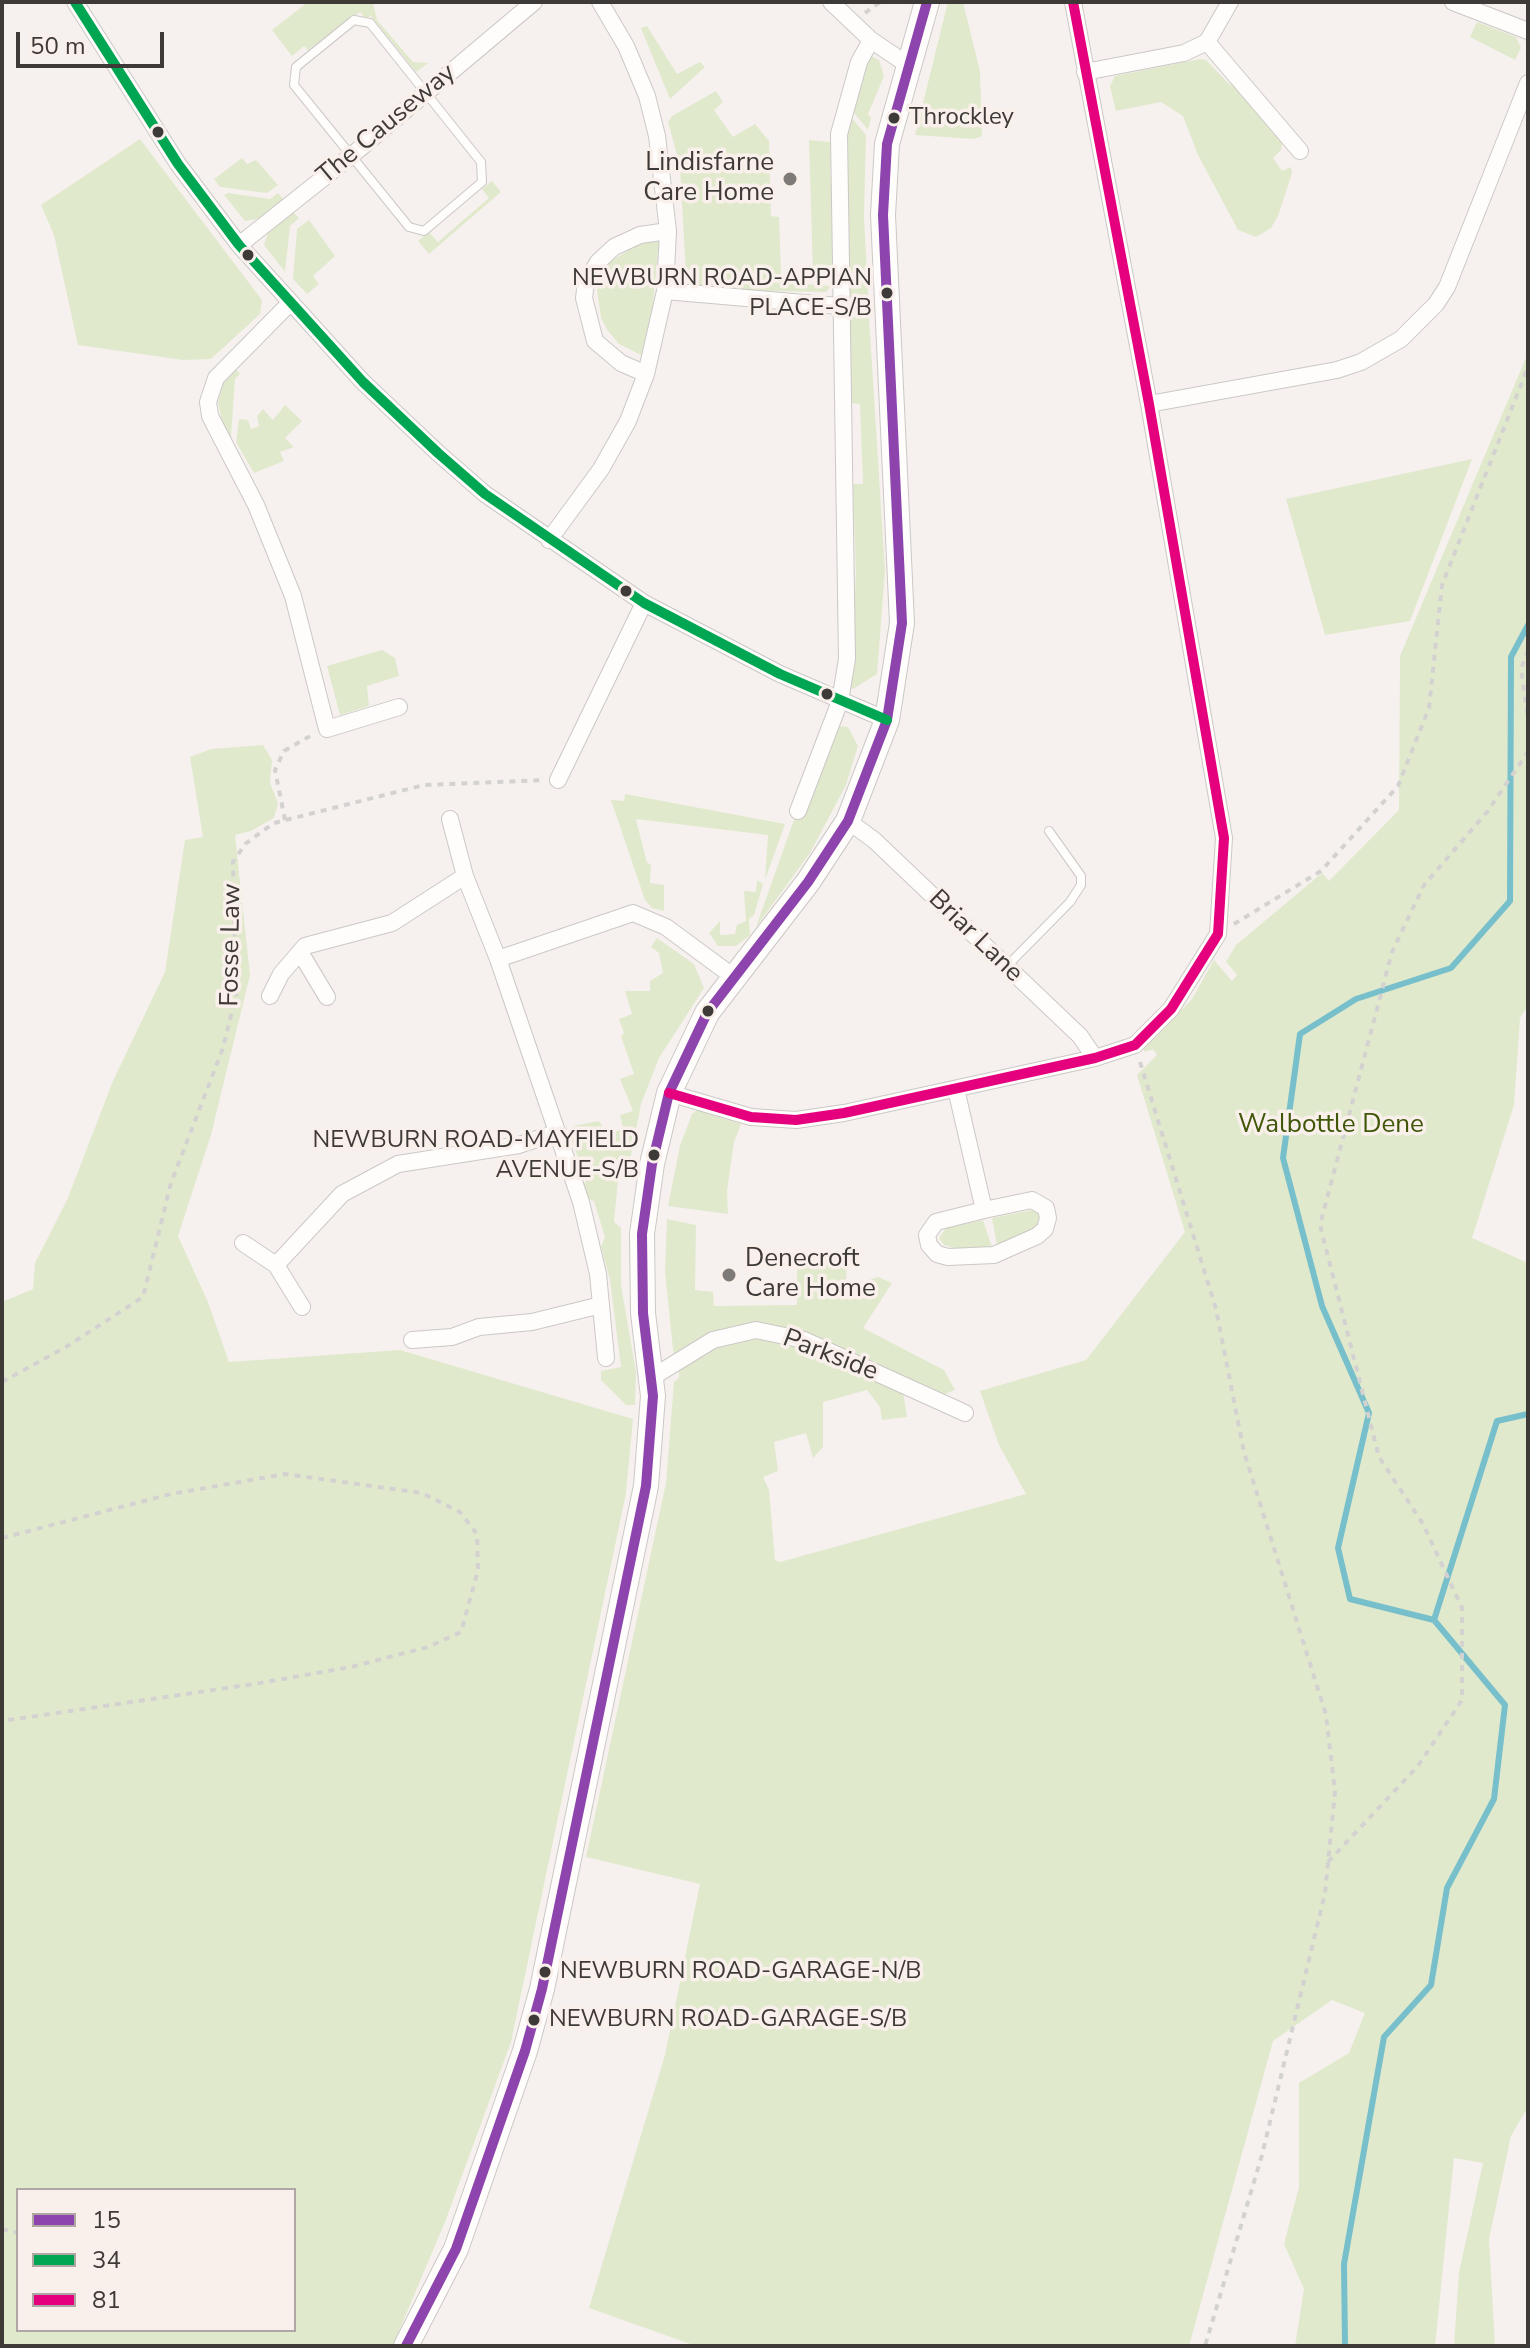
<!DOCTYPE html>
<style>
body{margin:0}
#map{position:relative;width:1530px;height:2348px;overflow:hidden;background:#f6f1ee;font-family:"Nunito Sans",sans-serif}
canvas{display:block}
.frame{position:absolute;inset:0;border:4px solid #3e3a38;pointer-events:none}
.legend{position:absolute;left:16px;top:2188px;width:280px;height:144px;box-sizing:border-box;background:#faf0eb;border:2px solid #afa7a3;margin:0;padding:10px 14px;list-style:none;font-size:24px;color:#3e3a38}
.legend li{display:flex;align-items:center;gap:16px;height:40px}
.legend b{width:40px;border:2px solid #afa7a3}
.scale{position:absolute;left:16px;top:32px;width:148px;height:36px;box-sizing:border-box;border:4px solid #3e3a38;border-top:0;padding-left:10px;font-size:24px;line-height:28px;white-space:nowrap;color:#3e3a38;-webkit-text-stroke:6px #faf0eb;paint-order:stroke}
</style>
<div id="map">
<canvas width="1530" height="2348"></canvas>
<div class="frame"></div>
<ul class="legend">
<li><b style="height:10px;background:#8e44ad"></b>15</li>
<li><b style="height:10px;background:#00a651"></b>34</li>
<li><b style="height:10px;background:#e5007d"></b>81</li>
</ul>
<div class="scale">50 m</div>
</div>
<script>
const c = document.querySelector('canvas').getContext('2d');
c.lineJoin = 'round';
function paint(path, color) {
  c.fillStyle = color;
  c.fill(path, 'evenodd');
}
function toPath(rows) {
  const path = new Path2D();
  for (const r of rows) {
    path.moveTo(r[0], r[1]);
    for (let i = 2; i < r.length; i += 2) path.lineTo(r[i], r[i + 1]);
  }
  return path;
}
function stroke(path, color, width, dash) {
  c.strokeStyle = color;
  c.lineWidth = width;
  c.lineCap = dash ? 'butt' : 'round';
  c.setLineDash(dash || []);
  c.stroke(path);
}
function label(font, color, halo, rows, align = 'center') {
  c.font = font + ' "Nunito Sans",sans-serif';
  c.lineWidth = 7;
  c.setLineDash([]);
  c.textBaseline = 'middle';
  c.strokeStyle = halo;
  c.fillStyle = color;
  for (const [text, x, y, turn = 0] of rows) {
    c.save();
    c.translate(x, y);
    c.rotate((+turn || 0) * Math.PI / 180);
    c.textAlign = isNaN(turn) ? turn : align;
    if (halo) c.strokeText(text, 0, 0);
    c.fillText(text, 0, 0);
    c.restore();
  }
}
const green = toPath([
 [308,2,373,3,377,20,413,62,428,63,416,72,371,16,365,18,360,12,308,50,304,46,292,56,272,30],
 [948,2,963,2,980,71,982,136,974,139,915,135],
 [1477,22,1516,37,1521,48,1515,60,1470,37],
 [647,26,677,74,700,62,705,67,670,99,641,28],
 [871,56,879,60,884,76,868,114,871,118,868,130,851,109,864,62],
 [1200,59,1206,60,1229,84,1237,86,1283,140,1281,150,1273,158,1282,171,1291,167,1292,173,1278,216,1271,228,1256,237,1238,230,1198,155,1183,116,1161,102,1116,111,1110,86,1115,76],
 [716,91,723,102,714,110,733,137,755,124,769,141,771,216,779,217,781,275,791,275,791,283,831,286,826,292,713,290,694,285,686,275,680,166,668,122,672,116],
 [850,116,866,135,864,217,869,311,848,313,846,133],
 [140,139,262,300,260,314,211,359,183,360,78,345,54,235,41,205],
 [809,140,830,142,833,281,813,275],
 [242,158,247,164,256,160,278,185,267,193,220,187,214,179],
 [492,181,501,192,429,254,418,241,429,232,438,242,489,198,482,189],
 [228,193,270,199,278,193,284,200,263,218,245,221,224,195],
 [293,212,299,218,290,226,285,272,264,245,268,233],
 [309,220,335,256,313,276,319,284,307,294,293,279,297,229],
 [659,240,652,314,641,355,619,344,608,331,601,318,597,289,609,263,636,245],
 [849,317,869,317,885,571,877,674,853,689,850,687,856,574,853,484,863,484,860,404,851,403],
 [1528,353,1528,1005,1520,1018,1514,1105,1472,1238,1528,1263,1528,2107,1511,2136,1489,2239,1495,2346,1454,2346,1459,2272,1483,2163,1454,2158,1435,2346,1295,2346,1304,2289,1284,2244,1299,2187,1299,2083,1349,2053,1365,2013,1332,2000,1273,2041,1189,2346,696,2346,589,2308,665,2055,700,1884,586,1857,666,1483,674,1382,679,1378,679,1364,703,1348,754,1334,783,1339,903,1392,907,1417,882,1420,880,1407,867,1390,823,1402,823,1447,813,1458,806,1433,774,1442,778,1471,763,1477,769,1490,775,1560,780,1562,1026,1494,999,1445,980,1391,1086,1360,1185,1232,1137,1075,1157,1055,1153,1049,1145,1052,1142,1046,1158,1035,1192,999,1214,960,1232,981,1237,975,1226,962,1236,945,1322,873,1329,881,1399,810,1400,656],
 [235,368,240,374,235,379,231,437,223,426,218,403,224,380],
 [285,405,302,421,285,438,294,447,280,452,284,461,254,473,236,442,239,419,248,420,251,429,259,426,257,416,263,409,273,420],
 [1472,459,1410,621,1325,635,1286,499],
 [382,650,395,658,399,676,367,686,369,706,340,715,327,666],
 [839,726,848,727,858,746,846,785,810,853,756,927,796,814,804,816],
 [263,745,272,760,270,783,278,803,274,818,251,831,235,835,250,975,211,1135,178,1236,208,1302,229,1362,400,1350,633,1419,626,1493,511,2042,445,2222,393,2345,2,2346,2,1302,33,1289,35,1263,67,1200,113,1081,165,972,185,840,203,837,190,757,211,749],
 [18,2190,294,2190,294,2330,18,2330],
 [625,794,785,824,765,880,768,835,636,819,647,863,651,864,650,883,664,885,664,911,652,908,645,900,611,800,624,801],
 [757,880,763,884,754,915,749,919,750,935,736,946,718,946,709,933,720,921,720,935,735,934,737,925,746,921,744,891,756,892],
 [657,938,694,964,704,988,659,1058,641,1104,628,1171,619,1170,614,1222,621,1228,621,1285,636,1372,635,1405,626,1405,601,1380,601,1371,621,1367,610,1280,601,1247,605,1237,594,1201,586,1198,582,1186,587,1180,568,1132,574,1130,573,1126,599,1121,608,1134,623,1129,620,1115,633,1111,620,1079,634,1074,621,1036,624,1033,619,1019,632,1014,625,991,650,991,650,981,663,973,659,953,651,947],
 [697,1110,741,1124,734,1142,727,1191,728,1214,668,1206,680,1146,692,1114],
 [1033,1210,1040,1214,1040,1223,1035,1230,997,1245,992,1218],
 [667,1219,696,1225,695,1290,713,1292,714,1306,797,1305,797,1263,847,1256,846,1281,858,1283,878,1277,892,1283,863,1328,944,1370,955,1390,942,1395,756,1327,674,1359,665,1272],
 [983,1220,992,1247,957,1249,944,1245,939,1238,946,1228]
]);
const stream = toPath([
 [1434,1620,1497,1421,1528,1414],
 [1345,2346,1344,2264,1384,2037,1431,1985,1447,1888,1494,1799,1505,1705,1434,1620,1350,1599,1338,1548,1369,1413,1322,1306,1283,1158,1300,1034,1356,999,1451,968,1510,901,1511,657,1528,625]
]);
const path = toPath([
 [865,13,880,2],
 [1528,650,1521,669,1528,719],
 [285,820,275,770,284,751,312,735],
 [1234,924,1321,871,1398,786,1429,708,1442,585,1528,367],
 [1140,1062,1216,1309,1244,1452,1326,1715,1335,1792,1325,1893,1262,2155,1205,2346],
 [2,1382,66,1347,143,1297,171,1183,223,1048,236,995,233,862,245,844,274,823,424,785,543,780],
 [2,1538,171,1494,285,1474,422,1493,460,1512,477,1534,478,1570,461,1632,428,1647,351,1667,254,1684,2,1721],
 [1328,1862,1418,1766,1462,1700,1462,1608,1423,1524,1379,1457,1320,1225,1392,952,1424,885,1487,812,1528,752],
 [2,2229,18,2233]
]);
const lane = toPath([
 [354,20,370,23,481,162,482,182,424,231,409,227,294,85,296,67,354,20],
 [1006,967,1070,902,1081,885,1081,876,1049,831]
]);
const street = toPath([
 [75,2,178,164,239,245,363,382,438,453,485,494,644,603,780,674,887,720],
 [831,2,871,40,908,65],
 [1453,2,1528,31],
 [1207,42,1300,151],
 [1085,72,1184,53,1207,42,1230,2],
 [239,245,351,156,534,2],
 [665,291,839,306],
 [289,304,216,378,208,402,210,416,256,505,293,596,327,729,399,707],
 [646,374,621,363,595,341,584,298,586,282,598,262,614,247,640,235,668,231],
 [1149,404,1337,370,1361,362,1401,339,1436,304,1447,287,1528,83],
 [549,540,601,469,628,421,646,374,665,291,668,231,657,136,647,96,626,46,600,2],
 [558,780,644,603],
 [798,811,840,701,847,659,839,134,859,62,871,40],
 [450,819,465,876,498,959,581,1202,598,1274,606,1358],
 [848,821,874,840,1080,1036,1095,1058],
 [300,952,327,997],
 [498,959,633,913,666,927,735,978],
 [270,996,281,974,305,946,392,923,465,876],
 [956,1089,984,1210,936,1222,927,1235,929,1245,937,1254,948,1257,994,1255,1037,1236,1045,1229,1048,1218,1046,1208,1032,1200,984,1210],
 [669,1093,751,1117,796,1120,844,1113,1095,1058,1135,1045,1171,1009,1218,934,1224,838,1149,404,1073,2],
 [243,1243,276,1265,302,1307],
 [276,1265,342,1194,398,1164,519,1145,558,1132],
 [412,1340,452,1337,479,1327,532,1322,601,1305],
 [651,1378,713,1340,756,1330,804,1340,965,1413]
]);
const primary = toPath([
 [406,2346,456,2249,525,2051,542,1989,646,1486,653,1396,643,1313,642,1234,652,1164,669,1093,707,1013,808,882,848,821,887,720,902,623,883,215,887,144,927,2]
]);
const bus1 = toPath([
 [406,2346,456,2249,525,2051,542,1989,646,1486,653,1396,643,1313,642,1234,652,1164,669,1093,707,1013,808,882,848,821,887,720,902,623,883,215,887,144,927,2]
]);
const bus2 = toPath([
 [75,2,178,164,239,245,363,382,438,453,485,494,644,603,780,674,887,720]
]);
const bus3 = toPath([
 [669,1093,751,1117,796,1120,844,1113,1095,1058,1135,1045,1171,1009,1218,934,1224,838,1149,404,1073,2]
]);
const markers = [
 [894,118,7,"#3e3a38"],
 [158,132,7,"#3e3a38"],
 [790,179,8,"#7e7a78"],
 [248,255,7,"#3e3a38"],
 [887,293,7,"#3e3a38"],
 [626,591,7,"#3e3a38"],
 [827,694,7,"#3e3a38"],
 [708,1011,7,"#3e3a38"],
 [654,1155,7,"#3e3a38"],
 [729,1275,8,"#7e7a78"],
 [545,1972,7,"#3e3a38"],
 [534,2020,7,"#3e3a38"]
];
const busNames = [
 ["Throckley",909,118],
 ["NEWBURN ROAD-APPIAN",872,279,"right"],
 ["PLACE-S/B",872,309,"right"],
 ["NEWBURN ROAD-MAYFIELD",639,1141,"right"],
 ["AVENUE-S/B",639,1171,"right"],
 ["NEWBURN ROAD-GARAGE-N/B",560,1972],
 ["NEWBURN ROAD-GARAGE-S/B",549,2020]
];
const streetNames = [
 ["The Causeway",387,125,-40],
 ["Briar Lane",975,937,44],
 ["Fosse Law",232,945,-89],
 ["Parkside",830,1356,21]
];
const poiNames = [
 ["Lindisfarne",774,164],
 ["Care Home",774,194],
 ["Denecroft",745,1260,"left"],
 ["Care Home",745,1290,"left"]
];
const parkNames = [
 ["Walbottle Dene",1331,1126]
];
paint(green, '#e1e9cd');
stroke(stream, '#77bfcb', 6);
stroke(lane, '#ccc8c6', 10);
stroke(street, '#ccc8c6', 18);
stroke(primary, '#ccc8c6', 26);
stroke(path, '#d4d2d1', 4, [6, 6]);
stroke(lane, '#fefdfc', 8);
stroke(street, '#fefdfc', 16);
stroke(primary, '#fefdfc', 24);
stroke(bus1, '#8e44ad', 10);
stroke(bus2, '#00a651', 10);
stroke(bus3, '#e5007d', 10);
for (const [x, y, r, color] of markers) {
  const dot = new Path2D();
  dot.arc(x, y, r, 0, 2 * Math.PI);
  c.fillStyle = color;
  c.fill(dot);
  stroke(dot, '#faf0eb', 3);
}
label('24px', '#3e3a38', '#faf0eb', busNames, 'left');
label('26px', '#3e3a38', '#faf0eb', streetNames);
label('26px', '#3e3a38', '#faf0eb', poiNames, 'right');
label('26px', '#40570a', '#faf0eb', parkNames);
</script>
